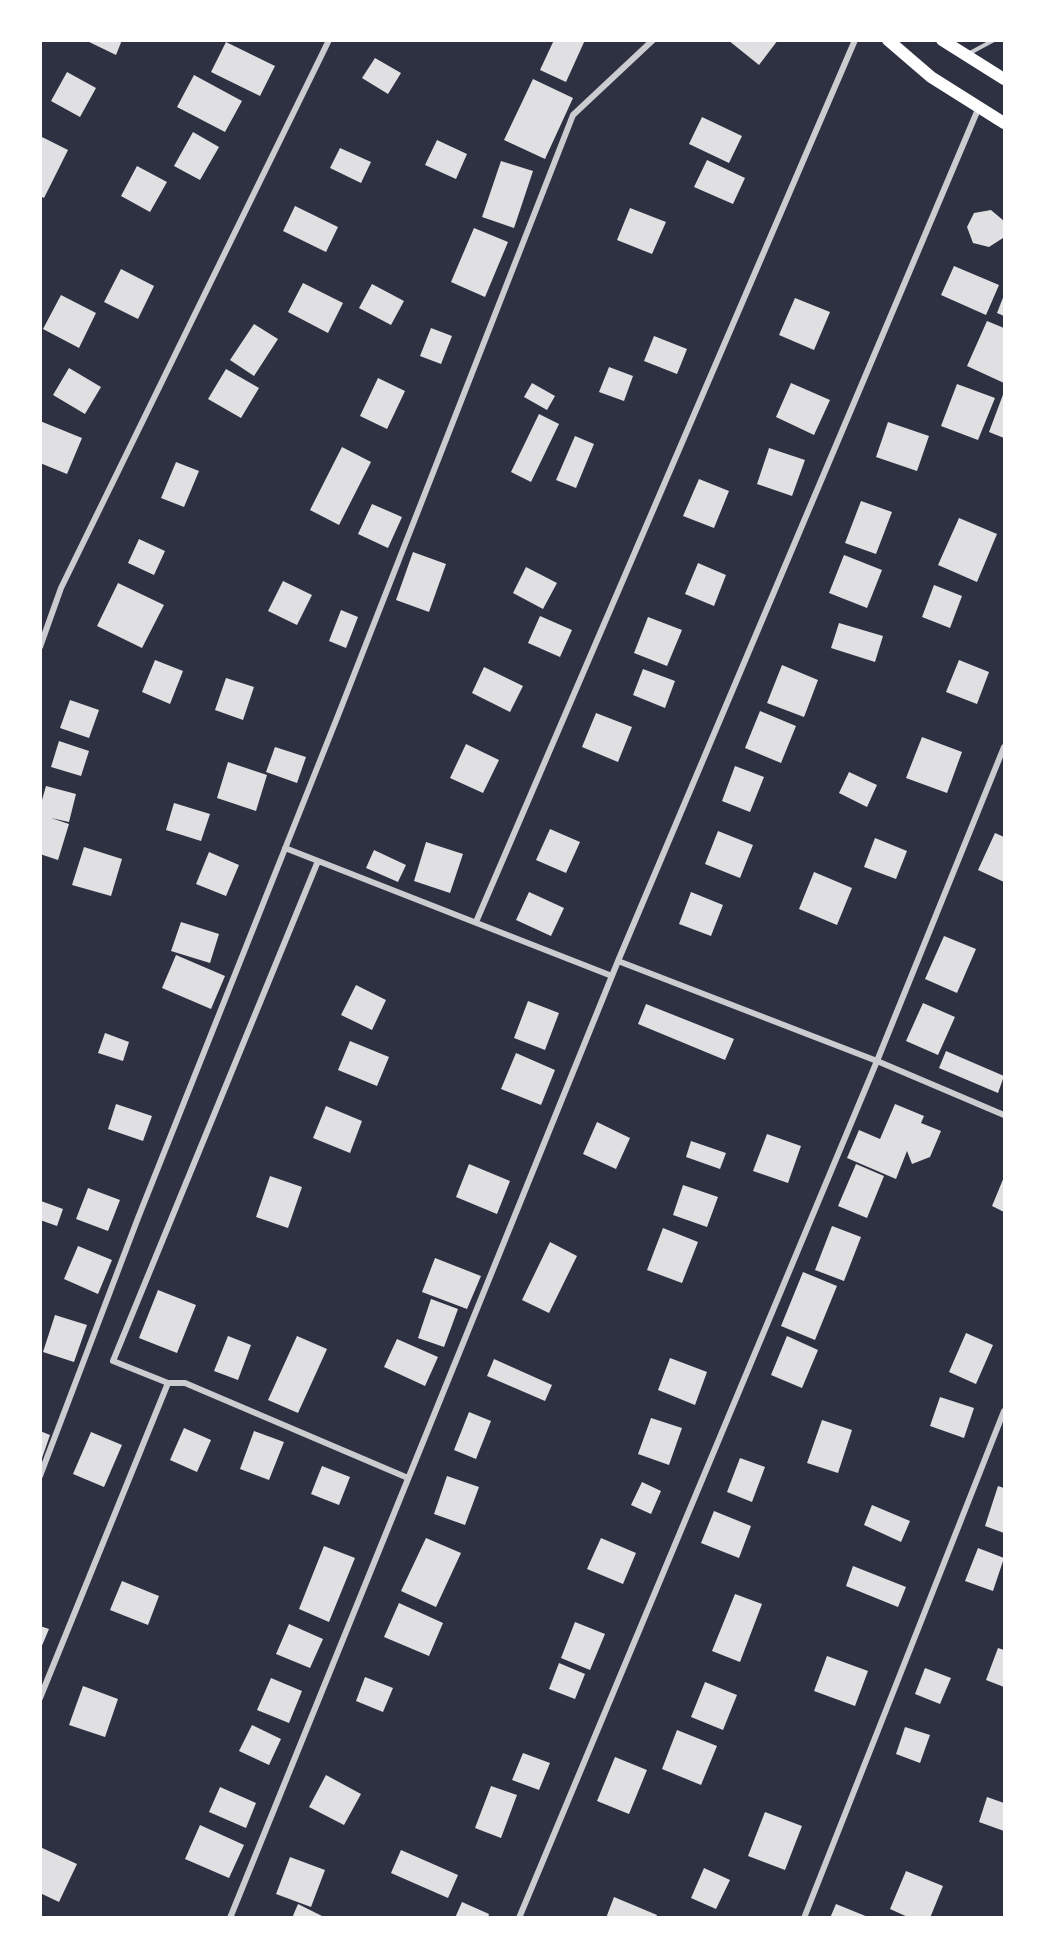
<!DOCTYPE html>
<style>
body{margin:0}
#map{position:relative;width:1045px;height:1958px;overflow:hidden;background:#2d3142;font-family:Arial,sans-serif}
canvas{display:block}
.frame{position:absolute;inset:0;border:42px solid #fff;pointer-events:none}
</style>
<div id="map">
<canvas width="1045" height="1958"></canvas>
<div class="frame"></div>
</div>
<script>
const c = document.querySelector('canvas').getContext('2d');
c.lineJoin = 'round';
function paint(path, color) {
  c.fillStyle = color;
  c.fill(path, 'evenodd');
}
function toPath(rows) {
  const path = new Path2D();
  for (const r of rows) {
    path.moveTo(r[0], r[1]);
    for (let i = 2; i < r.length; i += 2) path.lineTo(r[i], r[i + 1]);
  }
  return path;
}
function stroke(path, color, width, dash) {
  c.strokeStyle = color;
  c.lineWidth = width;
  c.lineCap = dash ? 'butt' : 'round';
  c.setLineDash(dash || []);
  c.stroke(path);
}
const building = toPath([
 [85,40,122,40,116,55],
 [554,40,585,40,566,82,540,70],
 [728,40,778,40,759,65],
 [226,42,275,66,260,96,211,72],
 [375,58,401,73,388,94,362,78],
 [67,72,96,88,80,117,51,101],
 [194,75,242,101,225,132,177,107],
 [533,79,573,98,545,159,504,140],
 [702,117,742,136,729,163,689,144],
 [193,132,219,147,200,180,174,166],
 [40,136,68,150,44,198,40,196],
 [437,140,467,154,456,179,425,165],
 [340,148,371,162,361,183,330,168],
 [707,160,745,178,733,204,694,187],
 [501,161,533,171,514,228,482,217],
 [137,166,167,182,150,212,121,196],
 [295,206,338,227,326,252,283,231],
 [630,208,666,222,652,254,617,240],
 [991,210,1004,221,1003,238,989,247,973,243,967,227,974,213],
 [474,228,508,242,485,297,451,282],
 [954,266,999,285,986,315,941,295],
 [121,269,154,286,138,319,104,302],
 [303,283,343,303,328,333,288,312],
 [372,284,404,301,391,325,359,308],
 [61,295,96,313,79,348,43,329],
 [1004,295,1004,316,997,313],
 [795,298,830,312,814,350,779,335],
 [987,321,1004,328,1004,383,967,366],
 [254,324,278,339,254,376,230,360],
 [431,328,452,336,441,364,420,356],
 [654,336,687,349,677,374,644,361],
 [609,367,633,376,624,401,599,392],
 [69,368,101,387,85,414,53,395],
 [226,369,259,388,241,418,208,399],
 [378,378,405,391,387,429,360,416],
 [532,383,555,396,547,410,524,397],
 [791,383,830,400,814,435,776,417],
 [957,384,995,398,978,440,941,426],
 [1004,392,1004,438,989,432],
 [539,414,559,424,531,482,511,472],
 [40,421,82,438,67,474,40,463],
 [888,422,929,436,917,471,876,457],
 [575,436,594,444,576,488,556,480],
 [342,447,371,462,339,525,310,510],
 [769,448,805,460,792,496,757,484],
 [176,462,199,471,184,507,161,498],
 [699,479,729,491,714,528,683,516],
 [861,501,892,512,876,554,845,543],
 [372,504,402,517,388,548,358,534],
 [959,518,997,534,977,582,938,565],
 [139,539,165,551,154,575,128,563],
 [413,552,446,564,429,612,396,600],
 [844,555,882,570,867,608,829,593],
 [698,563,726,575,714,606,685,594],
 [526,567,557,583,543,609,513,593],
 [283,581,312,595,297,625,268,611],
 [118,583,164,605,142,648,97,626],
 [934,585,962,596,950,628,922,617],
 [341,610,358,617,346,648,329,641],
 [540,616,572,630,560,657,528,643],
 [648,617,682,630,667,666,634,653],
 [839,623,883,636,875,662,831,648],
 [155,660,183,671,170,704,142,692],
 [959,660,989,672,977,704,946,692],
 [782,665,818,680,804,717,767,703],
 [484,667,523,686,510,712,472,693],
 [643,669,675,681,665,708,633,695],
 [226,678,254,687,243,720,215,710],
 [70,700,99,710,89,738,60,728],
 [760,711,796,726,781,763,745,748],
 [596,713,632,727,618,762,582,747],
 [922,737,962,752,947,793,906,778],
 [59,741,89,751,81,776,51,767],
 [466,744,499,760,483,793,450,778],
 [275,747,306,757,297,783,266,772],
 [228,762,267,775,256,811,217,798],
 [735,766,764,777,750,812,722,801],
 [849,772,877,785,867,807,839,793],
 [46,786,76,794,69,822,51,818,69,824,58,860,40,854,40,807],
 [174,803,210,814,201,841,166,830],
 [550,829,580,842,566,873,536,860],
 [718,831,753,845,740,878,705,864],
 [995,833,1004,837,1004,882,978,870],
 [875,838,907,851,896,879,864,867],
 [426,842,463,854,450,893,414,881],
 [84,847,122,859,111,896,72,885],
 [374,850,406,865,398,882,366,868],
 [209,852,239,865,226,896,196,884],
 [814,872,852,888,837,925,799,909],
 [529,892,564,908,551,936,516,920],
 [691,892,723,905,711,936,679,924],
 [181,922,219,934,210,963,171,951],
 [944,936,976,949,957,993,925,979],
 [176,955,225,976,211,1009,162,988],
 [356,985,386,1000,372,1030,341,1015],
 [528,1001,559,1013,545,1050,514,1038],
 [923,1003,955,1017,938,1055,906,1041],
 [646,1004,734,1039,725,1060,638,1024],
 [105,1033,129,1042,123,1061,98,1053],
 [350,1041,389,1057,377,1086,338,1070],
 [946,1051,1004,1076,998,1093,939,1068],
 [516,1053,555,1070,541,1105,501,1089],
 [116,1104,152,1116,143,1141,108,1129],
 [895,1104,924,1116,921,1123,941,1131,930,1157,912,1164,907,1151,896,1179,847,1158,859,1130,880,1139],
 [326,1106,362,1121,350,1153,313,1138],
 [597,1122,630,1138,616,1169,583,1154],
 [767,1134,801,1146,788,1183,753,1171],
 [691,1141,726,1153,720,1169,686,1157],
 [469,1164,510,1181,497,1214,456,1197],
 [856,1164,884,1176,867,1218,838,1206],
 [270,1176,302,1187,288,1228,256,1217],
 [1004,1177,1004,1212,992,1206],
 [683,1185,718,1197,707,1227,673,1215],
 [88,1188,120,1200,108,1231,76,1219],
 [41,1201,63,1209,57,1226,40,1220],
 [832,1226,861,1237,844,1281,815,1270],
 [663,1228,698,1242,682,1283,647,1270],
 [550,1242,577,1256,549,1313,522,1300],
 [78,1246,112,1260,98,1294,64,1279],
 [435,1258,481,1276,467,1309,422,1292],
 [803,1272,837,1286,815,1340,781,1326],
 [158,1290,196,1305,177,1353,139,1338],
 [431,1299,458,1309,444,1347,418,1338],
 [55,1315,87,1325,74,1362,43,1352],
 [966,1333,993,1345,976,1384,949,1372],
 [228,1336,251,1345,238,1380,214,1371],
 [297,1336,327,1349,298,1413,268,1400],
 [787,1336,818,1350,802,1388,771,1375],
 [397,1339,438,1357,425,1386,384,1367],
 [670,1358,707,1372,695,1405,658,1390],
 [494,1359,552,1385,545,1401,487,1376],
 [940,1397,974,1408,964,1438,930,1426],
 [469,1412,491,1421,476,1459,454,1450],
 [651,1418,682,1428,669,1465,638,1454],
 [822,1420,852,1430,838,1473,807,1463],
 [184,1428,211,1440,197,1472,170,1460],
 [40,1431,50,1435,41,1461,40,1461],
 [254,1431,284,1442,269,1480,240,1469],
 [91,1432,122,1445,104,1487,73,1474],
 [740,1458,765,1467,752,1502,727,1492],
 [322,1466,350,1477,339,1505,311,1494],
 [447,1476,479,1487,465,1525,434,1514],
 [642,1482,661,1491,651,1514,631,1505],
 [998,1486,1004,1488,1004,1533,985,1526],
 [872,1505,910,1521,901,1542,864,1525],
 [714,1511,751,1526,739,1558,701,1543],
 [426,1538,461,1553,436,1607,401,1591],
 [601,1538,636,1553,623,1584,587,1569],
 [324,1546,355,1558,329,1622,299,1609],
 [978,1548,1004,1558,993,1591,965,1581],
 [853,1566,906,1587,898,1607,846,1586],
 [122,1581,159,1596,148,1625,110,1610],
 [735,1594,762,1604,740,1662,712,1651],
 [399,1603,443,1623,429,1656,384,1637],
 [575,1622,605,1634,590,1670,561,1658],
 [289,1624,323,1639,310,1668,276,1654],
 [40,1626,49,1629,41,1648,40,1648],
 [998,1648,1004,1650,1004,1687,986,1680],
 [827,1656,868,1671,855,1706,814,1691],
 [559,1663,585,1674,575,1699,549,1689],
 [925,1668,951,1678,940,1704,915,1694],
 [365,1677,393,1688,383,1712,356,1701],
 [271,1678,302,1691,289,1723,257,1710],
 [705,1682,737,1695,723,1730,691,1717],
 [83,1686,118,1699,105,1737,69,1725],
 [252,1725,281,1739,269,1765,239,1751],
 [905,1727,930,1735,920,1763,896,1754],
 [677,1730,717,1746,701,1785,662,1769],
 [523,1753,550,1763,539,1790,512,1780],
 [615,1757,647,1770,629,1814,597,1801],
 [326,1775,361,1794,344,1825,309,1807],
 [491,1786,517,1795,501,1838,475,1828],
 [220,1787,256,1803,246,1828,209,1812],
 [987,1797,1004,1803,1004,1831,979,1822],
 [765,1812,802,1826,785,1870,748,1856],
 [200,1825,244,1845,229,1878,185,1859],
 [40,1847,77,1864,59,1902,40,1893],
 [401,1850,458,1875,448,1898,391,1873],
 [290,1857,325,1870,311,1907,276,1894],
 [704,1868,730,1880,716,1909,691,1898],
 [906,1871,943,1886,930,1918,910,1918,890,1909],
 [614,1897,657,1915,656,1918,606,1918],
 [462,1902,489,1914,488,1918,455,1918],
 [298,1904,326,1918,292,1918],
 [836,1904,868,1917,868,1918,830,1918]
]);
const service = toPath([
 [968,54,994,40]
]);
const minor = toPath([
 [40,647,61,588,329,40],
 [285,848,612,976],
 [476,922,855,40],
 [618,961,877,1061,1004,1115],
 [168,1383,113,1361,318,861],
 [40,1476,138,1218,339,713,573,115,653,40],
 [40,1698,168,1383,185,1383,408,1478],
 [230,1918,618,961,979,107],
 [519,1918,877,1061,1004,747],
 [804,1918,1004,1411]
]);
const primary = toPath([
 [888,40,931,77,1004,123],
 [942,40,1004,79]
]);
paint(building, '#e0e0e3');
stroke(service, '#caccd0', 4);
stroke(minor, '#caccd0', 6);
stroke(primary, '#fff', 12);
</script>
